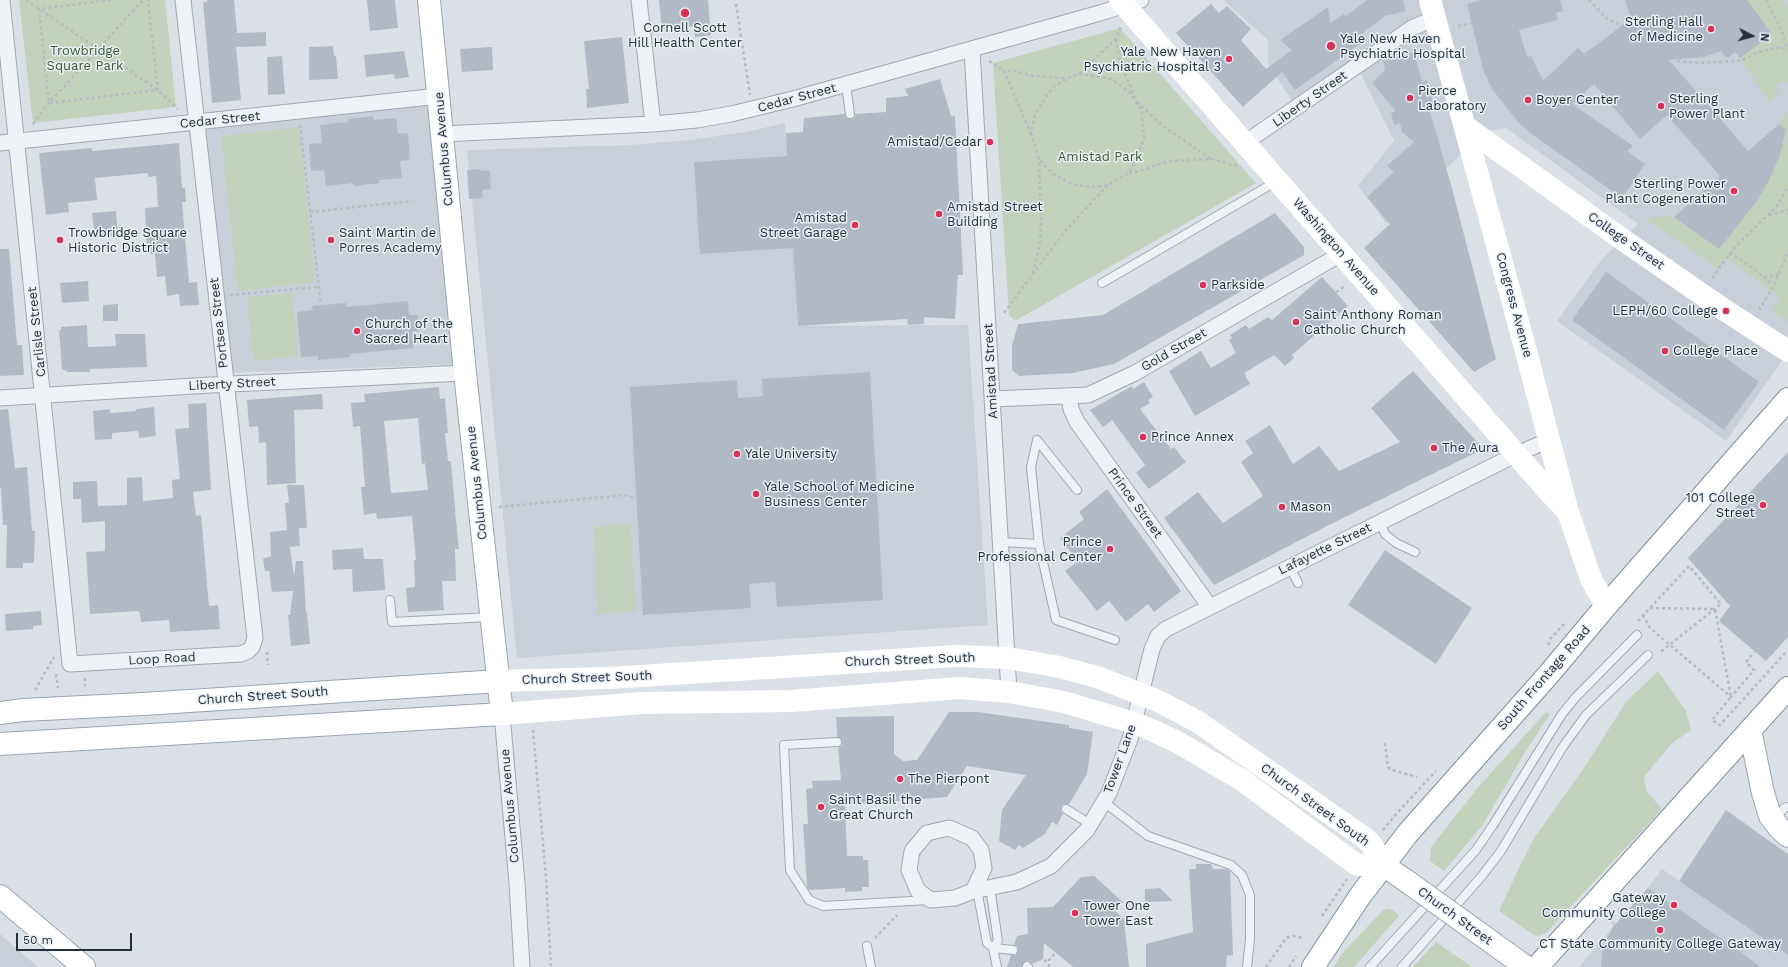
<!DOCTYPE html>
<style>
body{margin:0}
#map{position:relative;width:1788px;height:967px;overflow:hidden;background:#dbe0e7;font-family:"Work Sans",sans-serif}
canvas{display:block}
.north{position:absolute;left:1732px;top:16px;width:40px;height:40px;-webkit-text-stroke:3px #eaeff5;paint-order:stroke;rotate:96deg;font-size:11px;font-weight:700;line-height:16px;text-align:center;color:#242f3e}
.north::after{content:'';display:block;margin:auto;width:14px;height:18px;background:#242f3e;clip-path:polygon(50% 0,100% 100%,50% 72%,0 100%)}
.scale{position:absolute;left:16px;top:933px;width:116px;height:18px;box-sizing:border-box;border:2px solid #242f3e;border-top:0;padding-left:5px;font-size:12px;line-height:14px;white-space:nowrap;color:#242f3e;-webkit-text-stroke:3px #eaeff5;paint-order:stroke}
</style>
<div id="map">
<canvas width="1788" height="967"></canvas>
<div class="north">N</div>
<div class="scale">50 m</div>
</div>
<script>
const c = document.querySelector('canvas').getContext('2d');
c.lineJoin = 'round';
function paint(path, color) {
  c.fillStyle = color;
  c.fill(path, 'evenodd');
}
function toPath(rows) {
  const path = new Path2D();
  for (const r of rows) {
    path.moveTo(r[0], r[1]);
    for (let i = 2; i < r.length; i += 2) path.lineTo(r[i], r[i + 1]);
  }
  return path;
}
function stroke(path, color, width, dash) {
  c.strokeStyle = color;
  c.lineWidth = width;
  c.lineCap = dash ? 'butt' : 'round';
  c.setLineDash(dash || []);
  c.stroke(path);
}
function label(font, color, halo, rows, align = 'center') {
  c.font = font + ' "Work Sans",sans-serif';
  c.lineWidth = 3;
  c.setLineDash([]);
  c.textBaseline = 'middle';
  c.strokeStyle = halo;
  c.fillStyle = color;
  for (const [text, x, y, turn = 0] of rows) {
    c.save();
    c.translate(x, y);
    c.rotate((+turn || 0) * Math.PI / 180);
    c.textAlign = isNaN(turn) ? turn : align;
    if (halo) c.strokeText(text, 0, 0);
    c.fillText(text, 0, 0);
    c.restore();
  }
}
const built = toPath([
 [1223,0,1788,0,1788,352,1726,441,1557,321,1602,259,1638,224,1506,128,1486,131,1387,224,1358,186,1394,141,1358,69,1299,111,1268,64,1268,40],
 [439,96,464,364,224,373,196,123],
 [785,123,798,326,968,325,988,625,517,658,467,150,631,145,690,140,746,132],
 [1662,869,1788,955,1788,967,1579,967,1614,926,1611,924,1613,921,1616,923,1648,888],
 [0,934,38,967,0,967]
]);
const green = toPath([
 [19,0,165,0,176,107,33,123],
 [1747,0,1783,0,1788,8,1788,89,1787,82,1779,82,1777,94,1770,103,1740,58,1772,34],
 [1120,28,1256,183,1015,321,1009,315,993,63],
 [1788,112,1788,322,1772,310,1780,298,1727,258,1719,269,1649,221,1653,218,1669,215,1674,217,1719,249,1757,201,1769,180,1780,155,1786,129,1779,124],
 [299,127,315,282,238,291,221,136],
 [292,293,298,356,254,361,247,297],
 [630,523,636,611,598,614,594,527],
 [1658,671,1686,711,1691,730,1671,744,1644,777,1646,790,1662,809,1546,933,1539,936,1534,935,1499,911,1519,868,1535,837,1584,768,1626,702],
 [1546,712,1550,714,1525,752,1482,826,1444,871,1430,861,1431,847,1480,785],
 [1387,909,1393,910,1399,916,1354,967,1333,967,1342,954,1382,911],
 [1436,942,1472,967,1413,967]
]);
const building = toPath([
 [207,0,234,0,237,33,266,32,266,46,236,47,241,100,212,103,203,2,207,2],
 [367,0,395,0,398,28,370,31],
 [659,0,708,0,711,35,695,37,694,26,662,29],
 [1367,0,1403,0,1406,11,1385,16,1360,35,1364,41,1295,90,1282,72,1243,107,1176,33,1211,4,1219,13,1227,6,1251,29,1241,40,1266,69,1292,50,1280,40,1328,7,1330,23,1344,14,1346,16],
 [1480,0,1560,0,1563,11,1556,13,1557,20,1519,30,1527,57,1531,56,1543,81,1578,48,1584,54,1631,19,1625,0,1747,0,1772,34,1740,58,1735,52,1729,57,1725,57,1721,51,1704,57,1669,60,1748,151,1779,124,1786,129,1780,155,1769,180,1757,201,1719,249,1674,217,1720,176,1667,115,1640,139,1594,84,1572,104,1633,146,1627,151,1645,164,1622,198,1533,135,1518,122,1492,89,1483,69,1467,4],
 [622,37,629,103,587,108,586,89,589,89,584,41],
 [333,46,334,56,336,56,338,79,309,80,309,47],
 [492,47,493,70,462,72,460,49],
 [404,51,409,77,395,79,394,74,366,77,364,55],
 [1414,52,1422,82,1427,80,1433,104,1428,105,1452,188,1496,359,1474,372,1364,248,1390,224,1367,197,1394,172,1387,166,1414,142,1402,132,1400,123,1394,125,1391,113,1396,111,1372,83,1385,70,1383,61],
 [282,56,285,94,268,95,267,57],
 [940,79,951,116,955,116,963,275,958,275,955,319,924,317,924,324,908,325,907,319,798,326,793,248,700,254,694,162,787,156,786,133,803,132,804,118,845,114,846,118,850,119,854,118,855,114,886,112,886,98,908,96,905,89],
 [373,116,374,120,396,118,398,134,408,133,410,160,400,161,402,178,379,180,379,183,354,186,353,183,326,186,324,170,311,171,309,144,322,143,320,125,348,122,348,119],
 [179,143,182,188,185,188,186,202,182,202,189,283,197,282,199,305,180,306,179,294,167,296,165,276,157,277,155,254,150,254,150,251,147,251,145,208,158,207,156,176,148,177,148,173,95,178,97,200,68,203,69,212,46,215,39,153,92,148,92,151],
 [480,169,481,171,490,171,491,189,482,190,483,198,469,199,467,170],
 [116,211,118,236,95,238,92,213],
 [1275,213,1304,247,1304,255,1114,364,1073,373,1019,376,1012,370,1012,346,1018,324,1103,315],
 [0,249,9,249,17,345,22,345,24,375,0,376],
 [1606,272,1759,382,1724,430,1572,320],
 [1322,277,1348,306,1292,355,1294,358,1285,366,1274,355,1244,373,1250,384,1195,416,1169,371,1201,351,1211,368,1236,353,1229,340,1232,338,1230,335,1246,325,1249,329,1268,317,1272,320],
 [88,281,89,301,62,303,60,283],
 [408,301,409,315,418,315,419,331,412,331,413,348,350,354,350,357,318,360,318,356,301,357,297,312,313,310,312,306,346,303,346,307],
 [118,304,118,321,103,321,103,305],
 [87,325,88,347,116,346,115,334,145,334,147,367,90,369,90,372,68,372,62,369,59,330,61,330,61,327],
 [1413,371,1478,443,1479,451,1329,525,1214,585,1164,518,1198,492,1223,523,1263,496,1241,462,1253,453,1245,441,1270,425,1293,464,1319,446,1339,471,1400,442,1371,408],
 [870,372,883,600,777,607,775,582,749,584,751,608,643,615,630,387,737,380,738,398,763,396,762,379],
 [1144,382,1153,397,1148,400,1150,403,1140,409,1171,449,1174,447,1186,462,1149,489,1136,473,1145,465,1112,420,1103,427,1090,410,1132,386,1133,389],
 [439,387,440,399,445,398,448,433,445,433,448,461,451,461,456,520,459,549,455,549,456,581,442,581,444,610,408,612,406,588,415,587,414,560,416,560,412,516,377,519,376,513,364,515,361,487,365,487,360,426,353,427,351,403,365,402,364,394],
 [418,418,422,464,425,463,428,490,391,493,384,421],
 [322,394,323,409,294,410,296,483,267,485,266,442,259,443,258,426,249,427,247,400],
 [206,403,211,490,193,492,196,516,201,515,209,606,218,605,220,629,170,632,169,620,141,622,140,613,138,611,90,614,86,552,105,551,105,521,82,523,81,499,73,499,73,482,97,481,98,506,127,505,127,478,142,477,143,501,173,498,172,480,180,479,175,429,189,428,188,404],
 [154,407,156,436,139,438,138,431,112,433,112,439,95,440,93,411,110,409,110,413,136,411,136,409],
 [8,409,15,468,27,467,32,531,35,531,34,560,33,563,23,563,23,568,6,568,7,525,3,525,1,488,0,488,0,410],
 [1788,452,1788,637,1766,661,1719,621,1730,606,1688,558],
 [287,485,304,485,307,528,299,528,300,546,290,547,294,577,296,561,303,561,306,613,307,613,310,644,291,646,288,615,290,615,293,591,272,592,269,571,265,571,263,559,271,556,270,532,287,530,285,503,289,503],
 [1107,489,1181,591,1154,612,1148,604,1126,622,1109,601,1097,611,1065,571,1078,561,1060,538,1084,519,1079,512],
 [363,548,364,559,383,559,385,590,353,592,352,569,333,570,332,550],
 [1385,550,1472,608,1436,664,1348,605],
 [41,611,42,625,33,626,33,629,6,631,5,614],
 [949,712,978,712,1069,725,1069,728,1093,732,1087,774,1069,804,1064,804,1061,806,1061,811,1063,814,1057,825,1052,822,1045,834,1023,848,1019,845,1015,850,999,841,1002,810,1026,775,967,766,947,797,845,805,847,856,863,856,863,860,868,860,869,887,862,887,862,891,845,892,845,888,809,890,807,886,803,824,808,824,806,789,813,788,812,781,841,780,838,747,842,745,842,741,837,737,836,717,894,716,894,754,903,761,917,760],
 [1726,810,1788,854,1788,955,1679,881],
 [1196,864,1211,864,1213,869,1226,869,1230,871,1233,955,1227,956,1226,967,1146,967,1146,944,1193,932,1189,869,1196,869],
 [1094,876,1124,903,1107,903,1124,919,1129,967,1073,967,1044,943,1043,959,1032,964,1029,961,1025,961,1022,967,1007,967,1011,955,1016,955,1018,951,1018,947,1014,945,1017,936,1028,934,1027,908,1053,907,1081,877],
 [1160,888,1173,901,1145,902,1145,889],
 [1648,888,1742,953,1761,967,1601,967,1603,947,1613,927]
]);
const path = toPath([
 [26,0,158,90,178,109],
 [111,0,39,9,49,103,158,90,148,0],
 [1589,0,1606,18,1643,36,1679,61,1700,63,1735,61,1743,60,1758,52,1771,49,1780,47,1788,50],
 [1766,0,1781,29,1788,50],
 [736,4,750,95],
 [1458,26,1471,23],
 [1116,39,1120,62,1135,98],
 [989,61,1004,71],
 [1079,74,1108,78,1119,84,1128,91,1136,101,1142,113,1144,138,1136,160,1129,173,1108,185,1095,187,1074,185,1053,174,1039,159,1031,134,1035,115,1047,95,1055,86,1068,78,1079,74,1116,39,1121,27],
 [1137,102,1163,126,1211,159],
 [33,124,49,103,143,0],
 [300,125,321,305],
 [1031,134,1004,71,1015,71,1033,76,1067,78],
 [1129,173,1143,170,1156,165,1171,161,1190,160,1211,159,1241,167],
 [310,212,412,201],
 [1769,215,1788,210],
 [1729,254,1738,257,1774,285],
 [1033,273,1040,243,1041,218,1039,159],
 [1764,277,1774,276,1779,273],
 [1712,278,1736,246,1778,205,1788,186],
 [1336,292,1345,286],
 [230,295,319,287],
 [1759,310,1774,285,1788,252],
 [1004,313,1065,231,1108,185],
 [499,507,624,495,647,501],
 [1650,608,1715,609,1731,697,1712,720,1720,725,1786,652],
 [1643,615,1650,628,1731,697,1754,670,1746,662,1754,652],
 [1638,621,1689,566,1721,604,1659,653],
 [1548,645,1551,638,1566,622],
 [267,652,268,665],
 [56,674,58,688],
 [85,678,85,686],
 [35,690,54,657],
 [533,730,546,878,551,967],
 [1385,743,1388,767,1392,770,1417,777],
 [1383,830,1397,813,1436,771],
 [1322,916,1347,879],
 [875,938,897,915],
 [1018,939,1026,942,1034,951,1037,959],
 [1038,959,1044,961,1049,960],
 [1049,967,1049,960,1056,952],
 [1266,967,1286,938,1293,936,1303,938],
 [1289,967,1296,956]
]);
const lane = toPath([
 [846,85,850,114],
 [1102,283,1277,181],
 [1380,522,1385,534,1396,543,1415,552],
 [1001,542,1039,544,1056,620,1115,640],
 [1039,544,1031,467,1037,440,1077,490],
 [1290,567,1298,583],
 [390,600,392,622,490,617],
 [837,742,784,745,790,870,809,900,823,906,929,900],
 [1104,802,1148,836,1231,865,1242,875,1250,895,1250,939,1247,967],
 [1066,809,1090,824],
 [1775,820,1784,808,1788,807],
 [990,887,998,941,993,948],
 [977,890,987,943,993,948,997,967],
 [867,946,871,967],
 [993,948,1013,950],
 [1027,966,1028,967],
 [1370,967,1476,850,1493,825,1562,714,1575,698,1637,635],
 [1402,967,1481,877,1501,851,1562,748,1586,715,1648,655]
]);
const street = toPath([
 [2,0,70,664,241,654,248,651,252,647,255,638,183,0],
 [639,0,653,124],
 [972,50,1009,692],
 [442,134,653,124,697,120,731,114,793,99,1100,13,1141,0],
 [1246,142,1412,28,1435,18],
 [0,143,439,96],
 [1069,397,1071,409,1077,422,1210,607],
 [0,398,210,385,465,373],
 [992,399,1088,395,1135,373,1341,254],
 [502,714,517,883,522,967],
 [973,891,984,868,981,850,972,838,949,828,927,833,912,851,909,870,918,891,931,900,955,898,973,891,1017,882,1051,866,1087,830,1109,793,1130,739,1152,649,1158,636,1166,629,1517,454,1549,440]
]);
const secondary = toPath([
 [1120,0,1549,492,1568,512],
 [1430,0,1523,340,1568,512,1591,579,1606,606],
 [1466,127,1626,242,1726,311,1788,351],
 [499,681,609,678,957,656,1008,658,1060,667,1100,678,1158,701,1198,722,1365,838,1372,845,1383,865],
 [502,714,642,703,791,701,960,688,1009,692,1064,702,1134,723,1152,730,1179,743,1242,780,1357,865,1383,865]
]);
const primary = toPath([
 [0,713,23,710,143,704,499,681],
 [1750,730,1763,793,1770,816,1780,829,1788,836],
 [0,744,502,714,465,373,429,0],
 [1383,865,1408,882],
 [0,896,84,967],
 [1508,954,1526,967]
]);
const highway = toPath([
 [1313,967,1360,896,1408,833,1549,674,1606,606,1788,399],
 [1537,967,1788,688]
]);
const primaryBridge = toPath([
 [1408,882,1508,954]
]);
const markers = [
 [685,13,5,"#d93256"],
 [1711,29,4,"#d93256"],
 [1331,46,5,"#d93256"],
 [1229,59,4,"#d93256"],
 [1410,98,4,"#d93256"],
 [1528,100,4,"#d93256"],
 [1661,106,4,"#d93256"],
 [990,142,4,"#d93256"],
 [1734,191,4,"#d93256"],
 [939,214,4,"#d93256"],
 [855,225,4,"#d93256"],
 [60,240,4,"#d93256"],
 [331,240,4,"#d93256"],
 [1203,285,4,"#d93256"],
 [1726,311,4,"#d93256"],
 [1296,322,4,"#d93256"],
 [357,331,4,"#d93256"],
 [1665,351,4,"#d93256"],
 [1143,437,4,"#d93256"],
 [1434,448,4,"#d93256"],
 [737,454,4,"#d93256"],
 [756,494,4,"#d93256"],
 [1763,505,4,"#d93256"],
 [1282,507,4,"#d93256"],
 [1110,549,4,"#d93256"],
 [900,779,4,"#d93256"],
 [821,807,4,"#d93256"],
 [1674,905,4,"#d93256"],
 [1075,913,4,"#d93256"],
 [1660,930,4,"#d93256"]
];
const poiNames = [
 ["Sterling Hall",1703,22,"right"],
 ["of Medicine",1703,37,"right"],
 ["Cornell Scott",685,28,"center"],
 ["Hill Health Center",685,43,"center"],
 ["Yale New Haven",1340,39],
 ["Psychiatric Hospital",1340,54],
 ["Yale New Haven",1221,52,"right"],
 ["Psychiatric Hospital 3",1221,67,"right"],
 ["Pierce",1418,91],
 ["Laboratory",1418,106],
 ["Sterling",1669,99],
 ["Power Plant",1669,114],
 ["Boyer Center",1536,100],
 ["Amistad/Cedar",982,142,"right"],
 ["Sterling Power",1726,184,"right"],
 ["Plant Cogeneration",1726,199,"right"],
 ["Amistad Street",947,207],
 ["Building",947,222],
 ["Amistad",847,218,"right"],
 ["Street Garage",847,233,"right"],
 ["Trowbridge Square",68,233],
 ["Historic District",68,248],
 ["Saint Martin de",339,233],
 ["Porres Academy",339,248],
 ["Parkside",1211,285],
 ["LEPH/60 College",1718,311,"right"],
 ["Saint Anthony Roman",1304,315],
 ["Catholic Church",1304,330],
 ["Church of the",365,324],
 ["Sacred Heart",365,339],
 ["College Place",1673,351],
 ["Prince Annex",1151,437],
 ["The Aura",1442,448],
 ["Yale University",745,454],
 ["Yale School of Medicine",764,487],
 ["Business Center",764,502],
 ["101 College",1755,498,"right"],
 ["Street",1755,513,"right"],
 ["Mason",1290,507],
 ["Prince",1102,542,"right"],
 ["Professional Center",1102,557,"right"],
 ["The Pierpont",908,779],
 ["Saint Basil the",829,800],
 ["Great Church",829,815],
 ["Gateway",1666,898,"right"],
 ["Community College",1666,913,"right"],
 ["Tower One",1083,906],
 ["Tower East",1083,921],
 ["CT State Community College Gateway",1660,944,"center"]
];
const parkNames = [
 ["Trowbridge",85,51],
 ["Square Park",85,66],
 ["Amistad Park",1100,157]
];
const streetNames = [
 ["Cedar Street",797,98,-15],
 ["Liberty Street",1310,99,-35],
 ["Cedar Street",220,120,-6],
 ["Columbus Avenue",444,149,-95],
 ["College Street",1626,241,35],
 ["Washington Avenue",1336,247,49],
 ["Congress Avenue",1514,305,75],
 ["Portsea Street",219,323,-96],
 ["Carlisle Street",37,332,-96],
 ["Gold Street",1174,350,-30],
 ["Amistad Street",991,371,-93],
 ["Liberty Street",232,384,-3],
 ["Columbus Avenue",477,483,-96],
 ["Prince Street",1135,503,54],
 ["Lafayette Street",1325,549,-26],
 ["Loop Road",162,659,-3],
 ["Church Street South",910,660,-2],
 ["Church Street South",587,678,-2],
 ["South Frontage Road",1544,678,-49],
 ["Church Street South",263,696,-4],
 ["Tower Lane",1120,759,-70],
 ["Church Street South",1315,805,36],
 ["Columbus Avenue",510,806,-95],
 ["Church Street",1455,916,36]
];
paint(built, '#c8cfd9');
paint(green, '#c2d1bb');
paint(building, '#b1bac4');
stroke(lane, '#a0a7b1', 10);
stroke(street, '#a0a7b1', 17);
stroke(primary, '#99a5b3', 24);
stroke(highway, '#818e9e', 24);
stroke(path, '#b5bbc2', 2.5, [3, 3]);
stroke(lane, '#eef1f5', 8);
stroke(street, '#eef1f5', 15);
stroke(secondary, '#fff', 22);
stroke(primary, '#fff', 22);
stroke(highway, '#fff', 22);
stroke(primaryBridge, '#99a5b3', 24, []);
stroke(primaryBridge, '#fff', 22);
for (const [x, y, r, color] of markers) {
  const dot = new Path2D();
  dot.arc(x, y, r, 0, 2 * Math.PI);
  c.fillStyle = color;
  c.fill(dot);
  stroke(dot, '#eaeff5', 1.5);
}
label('13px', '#242f3e', '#eaeff5', poiNames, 'left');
label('13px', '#3b5b30', '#eaeff5', parkNames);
label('13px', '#242f3e', '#eaeff5', streetNames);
</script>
